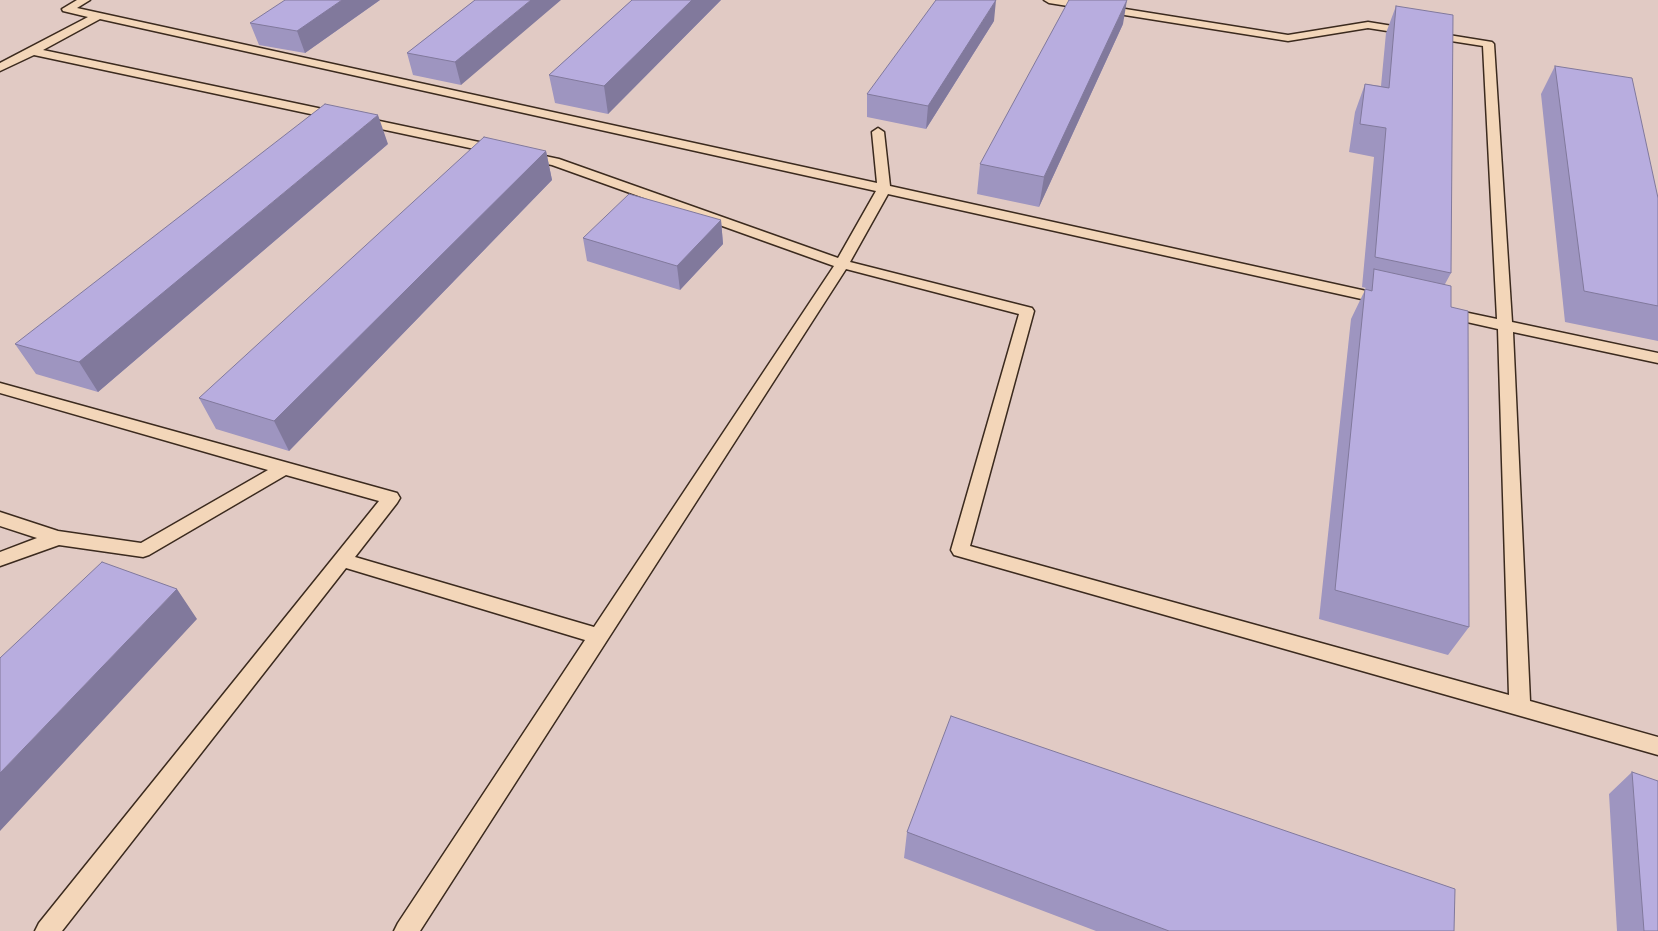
<!DOCTYPE html>
<style>
body{margin:0}
canvas{display:block;background:#e1cac4}
</style>
<canvas width="1658" height="931"></canvas>
<script>
const c = document.querySelector('canvas').getContext('2d');
c.lineJoin = 'round';
function toPath(rows) {
  const path = new Path2D();
  for (const r of rows) {
    path.moveTo(r[0], r[1]);
    for (let i = 2; i < r.length; i += 2) path.lineTo(r[i], r[i + 1]);
  }
  return path;
}
function stroke(path, color, width, dash) {
  c.strokeStyle = color;
  c.lineWidth = width;
  c.lineCap = dash ? 'butt' : 'round';
  c.setLineDash(dash || []);
  c.stroke(path);
}
function paint(path, color) {
  c.fillStyle = color;
  c.fill(path, 'evenodd');
}
const service = toPath([
 [77,0,90,0,77,8,877,183,872,132,878,128,884,132,890,186,1389,296,1391,299,1389,302,1384,304,888,194,850,262,1032,308,1034,311,970,546,1509,695,1498,329,1440,316,1438,313,1440,310,1445,308,1497,319,1483,46,1368,28,1288,41,1049,3,1044,0,1069,0,1288,35,1368,22,1492,42,1494,44,1512,322,1658,353,1658,363,1513,332,1530,701,1658,737,1658,755,954,555,951,550,1019,314,846,269,420,931,394,931,398,923,585,640,346,568,62,931,35,931,39,923,379,501,286,475,149,555,143,557,59,545,0,566,0,552,37,538,0,526,0,512,58,531,141,543,268,470,0,393,0,383,397,493,400,498,397,503,355,557,594,627,834,266,552,165,522,159,520,156,526,152,559,159,838,258,876,191,100,19,43,50,498,146,504,150,498,154,34,55,0,71,0,63,88,17,63,11,62,9,77,0]
]);
const wall = toPath([
 [380,0,305,53,259,45,250,23],
 [475,0,461,85,413,75,407,53],
 [632,0,721,0,608,114,555,103,549,75],
 [1396,6,1451,273,1445,284,1451,307,1469,627,1448,655,1319,619,1351,319,1366,288,1362,287,1374,157,1349,152,1355,112,1365,84,1381,86,1386,33],
 [994,21,926,129,867,117,867,94],
 [1123,24,1039,207,977,194,980,164],
 [1555,66,1658,198,1658,341,1565,322,1541,94],
 [388,144,98,392,36,374,15,344],
 [546,151,552,180,289,451,216,429,199,398],
 [721,220,723,244,680,290,587,261,583,238],
 [1632,772,1658,931,1617,931,1609,794],
 [907,832,1454,931,1096,931,904,858]
]);
const shadedWall = toPath([
 [342,0,380,0,305,53,297,31],
 [531,0,561,0,461,85,455,62],
 [692,0,721,0,608,114,604,86],
 [996,0,994,21,926,129,928,106],
 [1127,0,1123,24,1039,207,1044,177],
 [378,115,388,144,98,392,79,362],
 [546,151,552,180,289,451,274,421],
 [721,220,723,244,680,290,677,266],
 [177,589,197,619,0,831,0,773]
]);
const building = toPath([
 [285,0,342,0,297,31,250,23,285,0],
 [475,0,531,0,455,62,407,53,475,0],
 [632,0,692,0,604,86,549,75,632,0],
 [936,0,996,0,928,106,867,94,936,0],
 [1069,0,1127,0,1044,177,980,164,1069,0],
 [1396,6,1453,15,1451,273,1375,257,1386,128,1360,124,1365,84,1389,88,1396,6],
 [1555,66,1632,78,1658,198,1658,306,1584,291,1555,66],
 [325,104,378,115,79,362,15,344,325,104],
 [484,137,546,151,274,421,199,398,484,137],
 [629,194,721,220,677,266,583,238,629,194],
 [1374,269,1451,286,1451,307,1468,311,1469,627,1335,590,1365,289,1372,291,1374,269],
 [102,562,177,589,0,773,0,658,102,562],
 [951,716,1455,889,1454,931,1169,931,907,832,951,716],
 [1632,772,1658,781,1658,931,1644,931,1632,772]
]);
stroke(service, '#3b2a1e', 3);
paint(service, '#f3d6b9');
paint(wall, '#9e95c0');
paint(shadedWall, '#81799c');
paint(building, '#b8addf');
stroke(building, '#81799c', 1);
</script>
